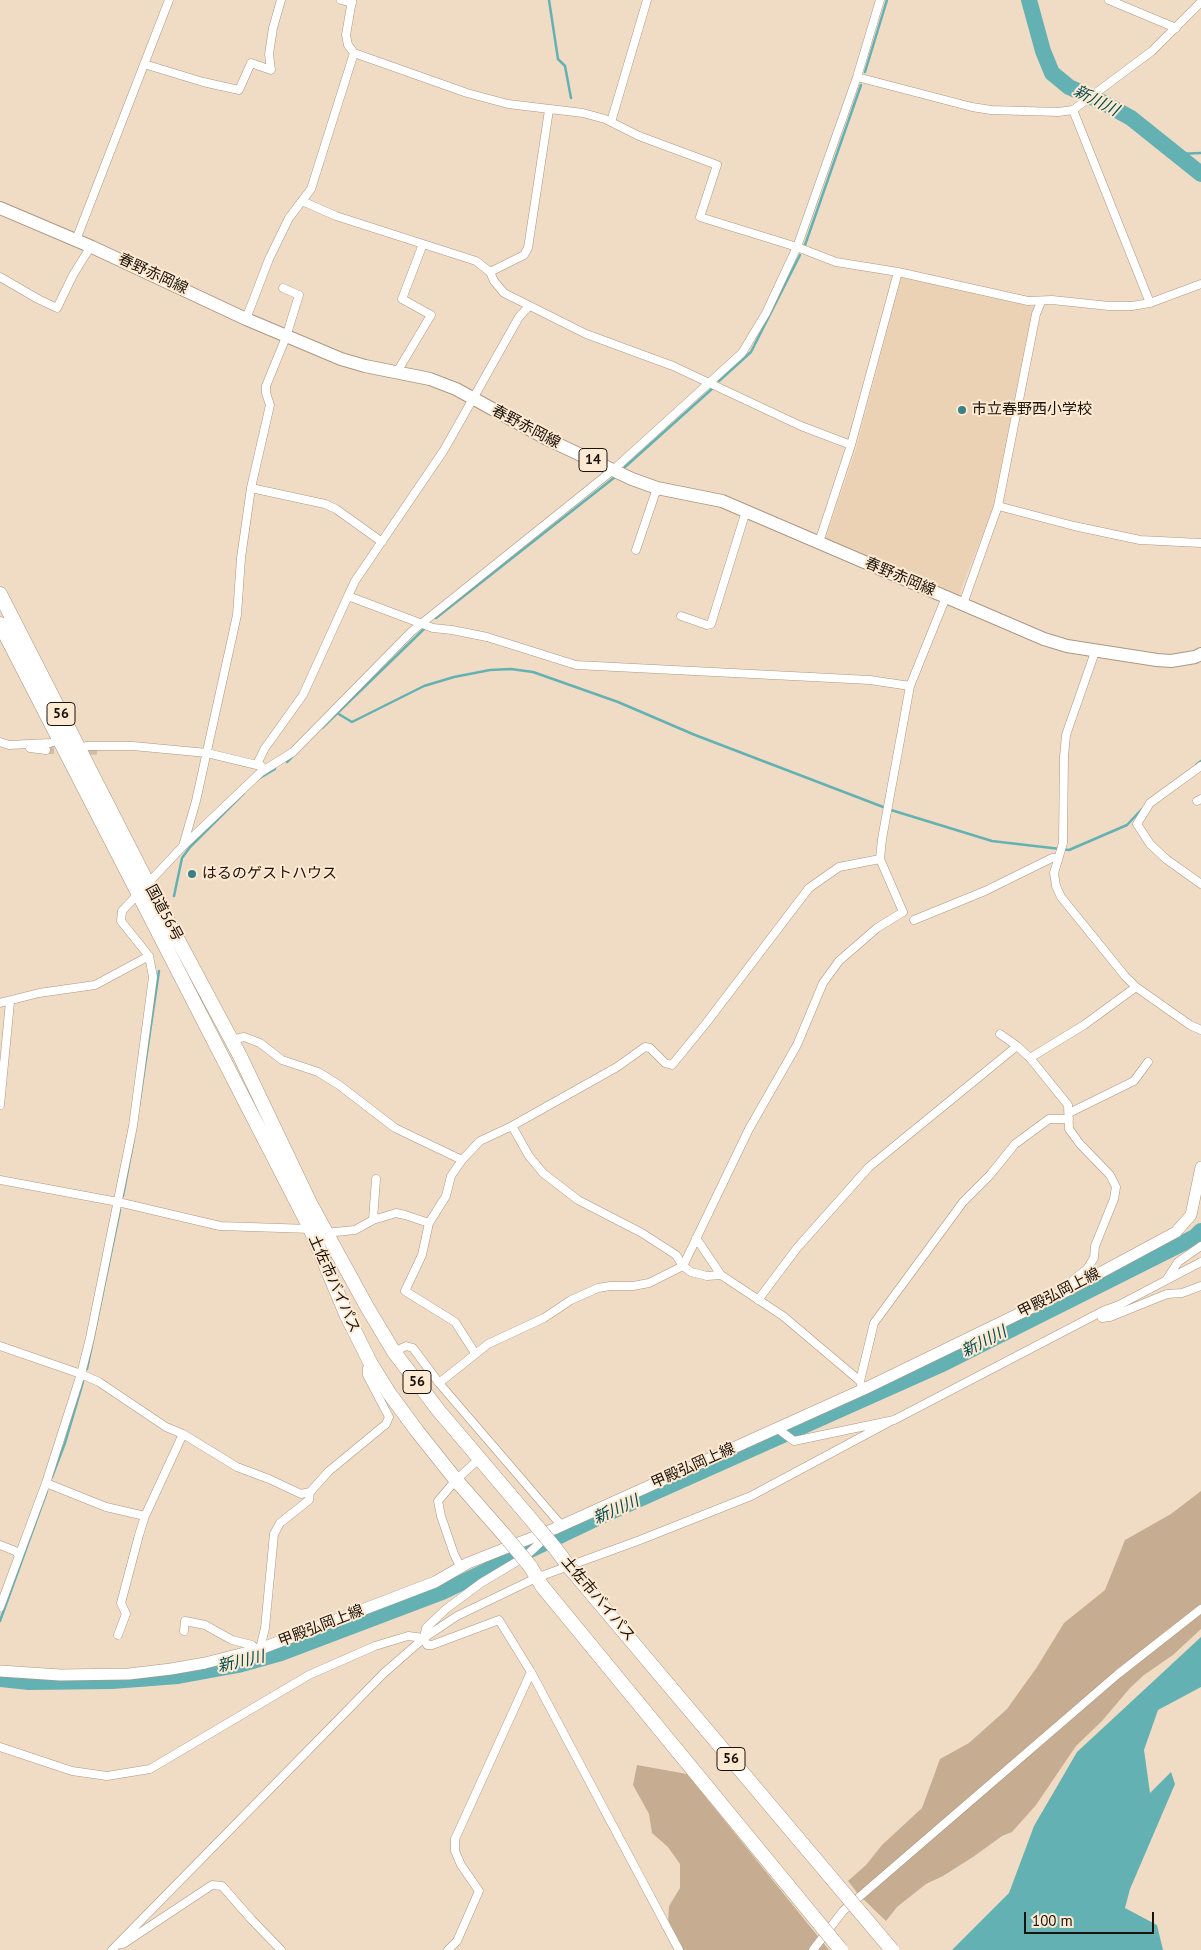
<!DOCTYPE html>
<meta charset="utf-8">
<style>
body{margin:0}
#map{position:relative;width:1201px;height:1950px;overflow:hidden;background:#f0dcc5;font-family:"PT Sans",sans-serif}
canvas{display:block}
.scale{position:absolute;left:1024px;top:1912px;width:130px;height:22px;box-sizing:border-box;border:2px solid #1a130b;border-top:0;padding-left:6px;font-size:15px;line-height:18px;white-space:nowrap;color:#1a130b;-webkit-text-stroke:4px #fee9d2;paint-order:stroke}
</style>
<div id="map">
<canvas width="1201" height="1950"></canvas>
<div class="scale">100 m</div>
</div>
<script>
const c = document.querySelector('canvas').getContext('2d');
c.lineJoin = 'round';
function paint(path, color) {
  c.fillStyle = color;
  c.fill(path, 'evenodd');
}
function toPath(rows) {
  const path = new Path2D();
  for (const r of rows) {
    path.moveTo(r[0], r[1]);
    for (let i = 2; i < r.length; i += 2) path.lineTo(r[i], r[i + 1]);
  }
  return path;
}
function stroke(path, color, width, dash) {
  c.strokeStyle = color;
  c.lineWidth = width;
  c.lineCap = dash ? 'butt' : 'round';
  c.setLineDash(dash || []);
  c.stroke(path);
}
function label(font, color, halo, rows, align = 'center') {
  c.font = font + ' "PT Sans","Noto Sans JP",sans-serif';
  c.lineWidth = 4;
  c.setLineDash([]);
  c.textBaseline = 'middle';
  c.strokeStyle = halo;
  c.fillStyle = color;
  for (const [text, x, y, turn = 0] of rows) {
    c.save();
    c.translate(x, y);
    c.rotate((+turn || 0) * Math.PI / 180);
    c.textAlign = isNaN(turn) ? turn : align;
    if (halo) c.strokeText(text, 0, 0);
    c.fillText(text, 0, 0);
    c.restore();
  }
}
const built = toPath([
 [901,277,1034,307,995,503,958,597,825,540,856,449]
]);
const green = toPath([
 [1201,1491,1201,1629,1173,1655,1144,1675,1130,1688,1102,1721,1076,1746,1036,1805,1012,1832,1002,1836,973,1857,943,1876,926,1884,897,1907,886,1921,859,1895,848,1881,866,1865,882,1845,922,1808,940,1759,969,1743,1007,1709,1037,1667,1064,1623,1105,1590,1125,1540,1171,1514],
 [637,1765,687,1774,829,1950,677,1950,668,1924,669,1906,680,1888,680,1864,668,1847,652,1833,649,1814,633,1785]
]);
const water = toPath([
 [1201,1637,1201,1687,1158,1710,1144,1750,1150,1793,1171,1772,1175,1784,1130,1889,1125,1908,1157,1925,1163,1950,952,1950,1009,1893,1034,1826,1077,1752]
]);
const stream = toPath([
 [549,0,558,59,565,66,571,98],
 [865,72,887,0],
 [1176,154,1201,153],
 [805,245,861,85],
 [719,381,751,352,800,255],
 [625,467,713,388],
 [436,618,615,477],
 [337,713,352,722,424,686,454,677,490,670,511,669,533,672,618,702,695,735,891,810,992,841,1069,850,1127,825,1142,809],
 [322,728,424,629],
 [287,762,295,754],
 [1196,765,1201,761],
 [258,779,275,769],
 [174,896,182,858,190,847,244,793],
 [139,1106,159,971],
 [123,1196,134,1138],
 [87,1369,120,1210],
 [52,1477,65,1443,83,1382],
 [0,1621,47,1491]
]);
const river = toPath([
 [1029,0,1043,51,1052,73,1069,87,1102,102,1131,118,1201,174],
 [0,1679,29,1682,112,1681,178,1676,238,1665,281,1653,442,1592,597,1518,940,1365,1195,1237,1201,1231]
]);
const streetTunnel = toPath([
 [46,750,66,750],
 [77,750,98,751]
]);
const street = toPath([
 [341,0,352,3],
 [352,0,346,35,348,45,354,53,467,93,508,104,583,113,605,119,639,136,717,165,700,217,797,247,836,262,898,272,851,445],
 [1109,0,1176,28],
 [144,64,203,82,239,90,251,63,271,70,269,54,273,28,281,0],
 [857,77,972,107,991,110,1058,112,1073,110,1152,51,1201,2],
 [549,110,528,248,524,255,490,272,494,281,504,293,586,334,673,366,801,426,851,445,819,542],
 [1073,110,1150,303],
 [611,122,647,0],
 [302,201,336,216,476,261,490,272],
 [76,240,169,0],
 [898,272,1028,301,1052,300,1109,306,1132,306,1150,303,1201,284],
 [0,277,38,299,57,308,73,275,91,246],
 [283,288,299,295,286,337,266,386,266,393,270,405,251,488,325,504,336,509,382,542],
 [529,306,519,317,444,450,355,581,348,596,433,628,452,630,487,637,576,665,870,680,910,686],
 [246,319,269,259,289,218,311,189,354,53],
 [397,372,431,315,402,299,423,244],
 [998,506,1036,314,1041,302],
 [636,550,657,488],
 [963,604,998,506,1074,526,1140,540,1201,543],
 [681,616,707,625,711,624,746,511],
 [1095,652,1066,735,1064,757,1063,843,1054,873,1056,886,1061,897,1125,976,1136,987],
 [0,742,9,745,50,743,60,740],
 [30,748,46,750],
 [80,750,86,746,133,746,207,753,261,766],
 [257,764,265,748,303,695,348,596],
 [1201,766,1150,803,1137,824,1150,844,1166,859,1201,884],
 [1197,801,1201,799],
 [183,846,196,801,237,615,241,558,251,488],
 [914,920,985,891,1052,858,1058,858],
 [0,1003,39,993,95,985,149,956],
 [1000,1034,1017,1046],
 [231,1040,244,1037,260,1043,282,1060,318,1072,339,1085,395,1128,462,1160],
 [1030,1058,1084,1025,1136,987,1190,1025,1201,1030],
 [0,1105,10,1002],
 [1069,1113,1134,1081,1148,1062],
 [512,1126,529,1156,543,1173,578,1200,642,1233,676,1255,683,1266,691,1272,707,1276,721,1275],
 [0,1180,118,1202,220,1226,311,1229],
 [373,1220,376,1179],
 [429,1223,446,1196,451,1176,462,1160,480,1141,512,1126,617,1067,645,1047,650,1048,665,1063,672,1065,707,1022,809,888,839,867,880,859],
 [325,1233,355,1230,373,1220,396,1213,405,1215,429,1223,422,1255,405,1291,455,1322,475,1353],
 [696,1238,721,1275,783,1316,860,1381,861,1384],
 [1201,1262,1119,1305,1103,1311,1102,1318,1110,1317,1167,1294,1182,1293,1201,1286],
 [1167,1279,1178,1262,1201,1246],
 [758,1300,797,1248,869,1167,1017,1046,1030,1058,1068,1105,1069,1129,1080,1144,1110,1175,1116,1187,1114,1199,1095,1246,1094,1258,1087,1269,1073,1280,1072,1288],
 [0,1346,81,1374,99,1382,166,1427,183,1434,237,1467,269,1479,301,1494,310,1492,329,1471,386,1424,389,1417,367,1375,367,1368,371,1364],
 [394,1352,406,1346,413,1348,439,1383,561,1525],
 [860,1381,874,1323,963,1202,990,1175,1015,1144,1049,1119,1069,1119],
 [439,1383,488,1344,544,1318,571,1300,598,1288,610,1286,633,1286,649,1283,683,1266,749,1129,797,1045,823,983,839,961,877,928,903,912,880,859,882,839,910,686,946,597],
 [778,1429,794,1441,894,1420,1103,1311],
 [46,1483,106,1507,145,1516],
 [547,1536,526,1556,481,1583,446,1609,426,1628,424,1638,427,1645,432,1645,499,1620,531,1672,679,1950],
 [0,1545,15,1551,19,1555],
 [461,1568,454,1554,441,1516,438,1501,456,1480,479,1459],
 [0,1607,46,1483,81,1374,90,1338,133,1126,153,977,149,956,121,921,122,911,183,846,261,772,293,752,411,632,613,470,742,353,766,313,797,247,857,77,880,0],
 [184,1631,185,1621,205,1625,232,1640,252,1645,257,1650],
 [118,1635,126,1614,121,1603,139,1535,145,1516,183,1434],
 [260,1649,265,1628,274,1534,280,1523,309,1500,310,1492],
 [0,1747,72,1771,107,1776,150,1769,309,1675,375,1646,408,1636,424,1638],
 [120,1944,123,1944,212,1885,222,1886,252,1920,281,1950],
 [112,1950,384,1673,424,1638,457,1616,536,1578,640,1540,751,1496,893,1420],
 [448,1950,457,1941,479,1891,461,1865,455,1851,455,1839,531,1672],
 [813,1950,843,1911,1118,1674,1201,1609]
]);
const secondary = toPath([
 [0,1671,60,1675,129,1674,171,1669,205,1663,260,1649,435,1582,468,1563,554,1529,864,1389,1072,1288,1176,1232,1191,1215,1201,1167]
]);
const primary = toPath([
 [0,208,92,247,246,319,341,359,365,366,430,379,456,389,549,440,632,479,657,488,722,501,1044,639,1067,646,1157,660,1171,661,1195,657,1201,654]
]);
const highway = toPath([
 [0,594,148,884,240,1056,310,1203,367,1307,394,1352,439,1411,529,1517],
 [0,624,310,1228,347,1316,371,1364,389,1393,417,1431,456,1480,506,1537],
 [555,1548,570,1568],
 [530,1566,542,1586]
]);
const highwayBridge = toPath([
 [529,1517,555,1548],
 [506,1537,530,1566],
 [570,1568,892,1950],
 [542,1586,841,1950]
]);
const markers = [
 [962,410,5,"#388185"],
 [192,874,5,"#388185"]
];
const shields = [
 [593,460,28],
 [61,714,28],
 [417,1382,28],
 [731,1759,28]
];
const shieldNames = [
 ["14",593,460],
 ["56",61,714],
 ["56",417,1382],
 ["56",731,1759]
];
const streetNames = [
 ["春野赤岡線",153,274,25],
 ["春野赤岡線",526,427,28],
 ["春野赤岡線",900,577,23],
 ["国道56号",164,913,62],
 ["土佐市バイパス",334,1284,66],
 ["甲殿弘岡上線",1059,1293,-27],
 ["甲殿弘岡上線",693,1466,-24],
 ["土佐市バイパス",598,1599,50],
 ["甲殿弘岡上線",321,1626,-21]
];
const poiNames = [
 ["市立春野西小学校",972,410],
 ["はるのゲストハウス",202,874]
];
const waterNames = [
 ["新川川",1096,101,27],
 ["新川川",984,1342,-27],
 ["新川川",616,1510,-24],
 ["新川川",241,1662,-13]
];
paint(built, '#ecd2b5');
paint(green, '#c6ac90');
paint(water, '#64b1b4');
stroke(stream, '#64b1b4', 2.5);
stroke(river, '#64b1b4', 16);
stroke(streetTunnel, '#d0bea9', 8, [8, 4]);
stroke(street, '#ac9883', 9);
stroke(secondary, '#ac9883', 12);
stroke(primary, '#ac9883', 14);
stroke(highway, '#ac9883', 15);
stroke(street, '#fff', 8);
stroke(secondary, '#fff', 11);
stroke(primary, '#fff', 12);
stroke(highway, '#fff', 14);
stroke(highwayBridge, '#ac9883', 15, []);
stroke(highwayBridge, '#fff', 14);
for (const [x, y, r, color] of markers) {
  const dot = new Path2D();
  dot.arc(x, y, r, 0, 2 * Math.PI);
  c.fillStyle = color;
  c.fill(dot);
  stroke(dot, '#fee9d2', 2);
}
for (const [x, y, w] of shields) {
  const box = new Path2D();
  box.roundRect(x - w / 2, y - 11.5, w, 23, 4);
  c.fillStyle = '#fee9d2';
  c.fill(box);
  stroke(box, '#1a130b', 1);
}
label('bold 14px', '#1a130b', null, shieldNames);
label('15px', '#1a130b', '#fee9d2', streetNames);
label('15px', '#1a130b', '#fee9d2', poiNames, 'left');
label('italic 16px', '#004a4d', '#fee9d2', waterNames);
</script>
